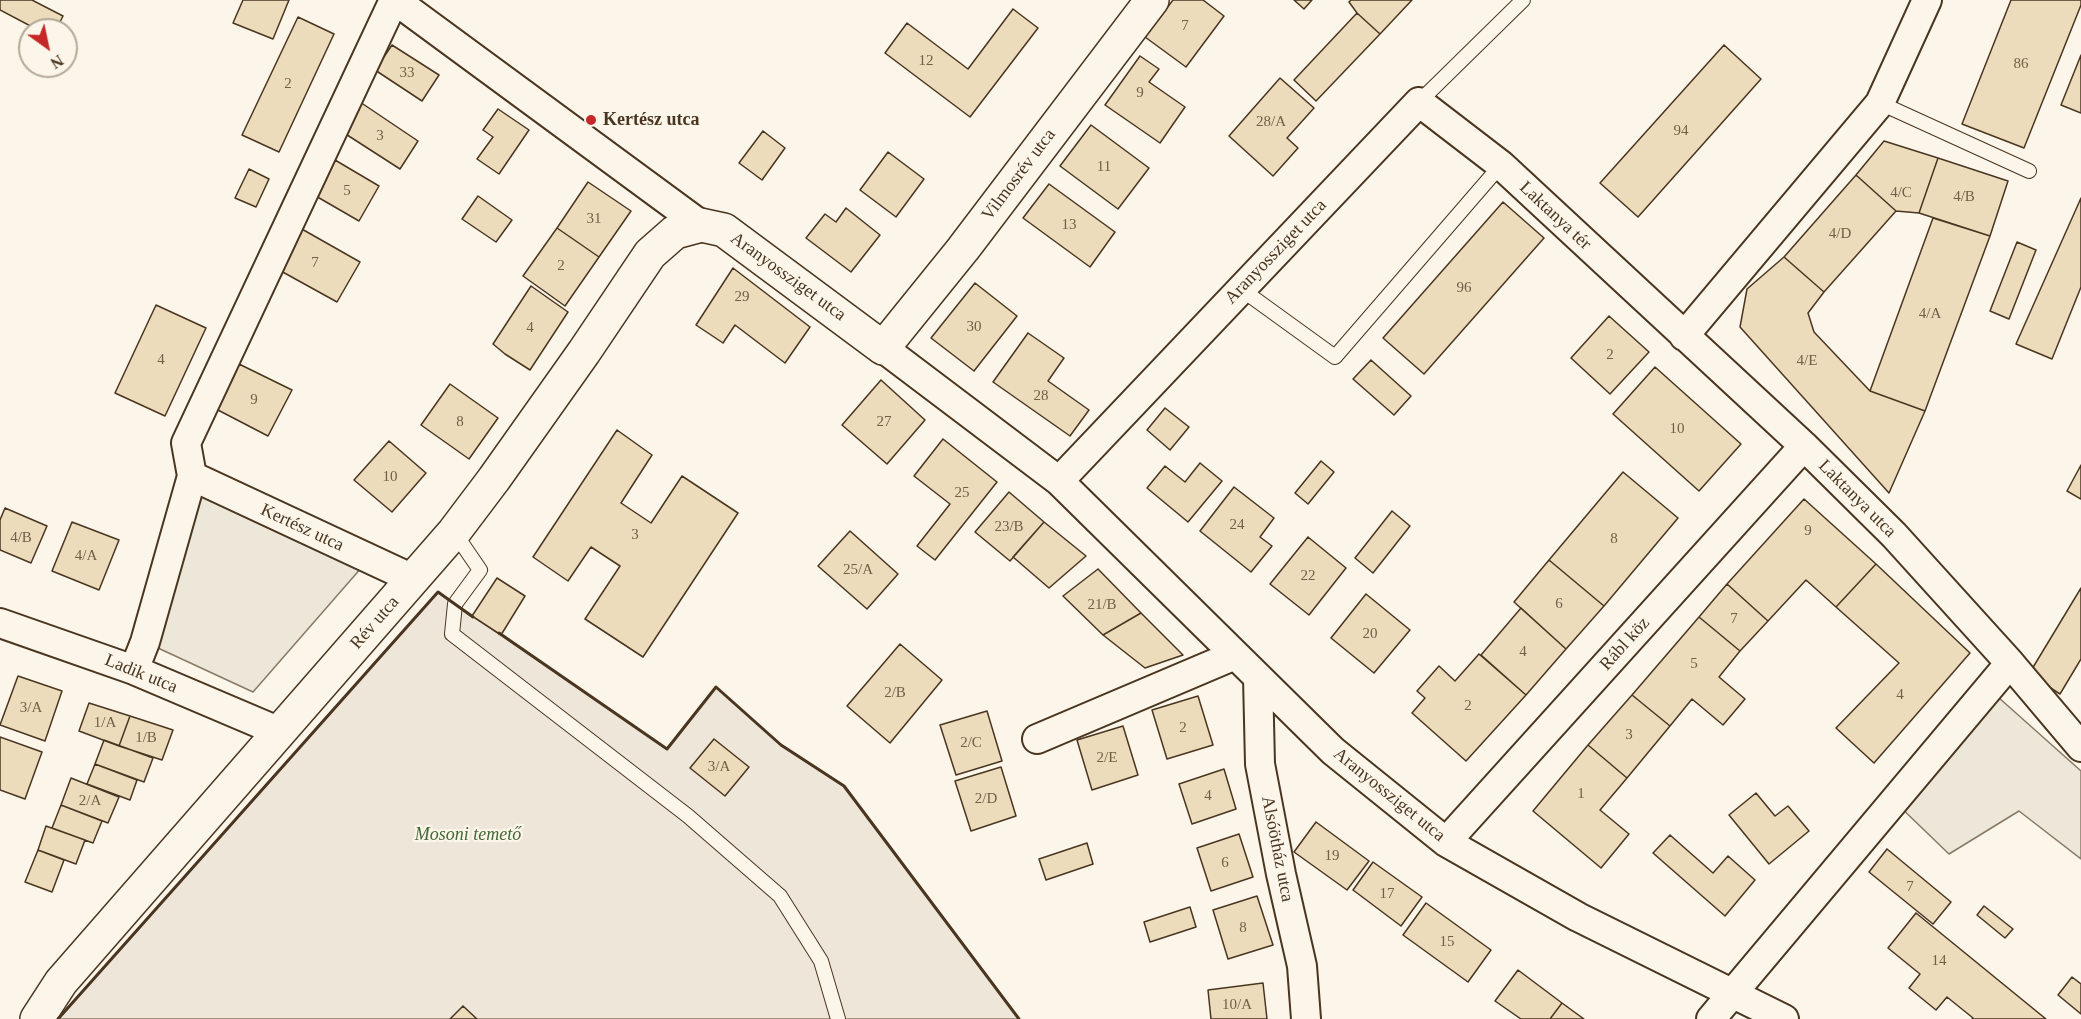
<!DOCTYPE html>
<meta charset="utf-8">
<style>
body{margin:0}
#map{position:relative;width:2081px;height:1019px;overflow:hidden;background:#fbf6e9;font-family:Georgia,serif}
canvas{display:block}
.north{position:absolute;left:18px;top:18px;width:60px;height:60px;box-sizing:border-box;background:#fbf6e9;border:2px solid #b4a999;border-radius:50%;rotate:147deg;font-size:16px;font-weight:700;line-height:24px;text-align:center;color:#4a3520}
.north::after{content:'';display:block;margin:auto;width:21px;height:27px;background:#c62828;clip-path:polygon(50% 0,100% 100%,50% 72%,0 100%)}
</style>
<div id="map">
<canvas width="2081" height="1019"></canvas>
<div class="north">N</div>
</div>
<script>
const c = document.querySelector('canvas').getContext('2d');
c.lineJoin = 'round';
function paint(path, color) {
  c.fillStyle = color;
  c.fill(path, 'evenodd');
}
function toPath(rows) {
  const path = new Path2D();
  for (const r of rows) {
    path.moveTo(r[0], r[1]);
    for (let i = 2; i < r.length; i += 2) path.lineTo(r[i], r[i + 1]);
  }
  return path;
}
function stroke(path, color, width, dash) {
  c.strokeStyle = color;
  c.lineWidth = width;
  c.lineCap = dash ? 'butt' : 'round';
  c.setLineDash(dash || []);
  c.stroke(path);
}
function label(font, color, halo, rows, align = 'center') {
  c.font = font + ' Georgia,serif';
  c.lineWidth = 4.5;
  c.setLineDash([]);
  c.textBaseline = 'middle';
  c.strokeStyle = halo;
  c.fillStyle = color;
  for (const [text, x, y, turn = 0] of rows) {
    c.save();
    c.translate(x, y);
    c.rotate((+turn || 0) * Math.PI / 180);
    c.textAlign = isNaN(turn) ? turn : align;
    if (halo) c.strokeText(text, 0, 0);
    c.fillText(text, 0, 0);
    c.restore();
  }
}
const green = toPath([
 [438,592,667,749,716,687,781,745,844,786,1019,1019,58,1019,438,592]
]);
const parking = toPath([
 [192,476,369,559,253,692,145,642,192,476],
 [1989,689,2081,771,2081,859,2019,811,1949,854,1894,801,1989,689]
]);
const building = toPath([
 [0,0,32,0,63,16,56,30,38,30,0,10,0,0],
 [243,0,289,0,273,39,233,23,243,0],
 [1173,0,1203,0,1224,16,1186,67,1145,37,1173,0],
 [1294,0,1312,0,1304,9,1294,0],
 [1351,0,1412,0,1380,34,1357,13,1349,2,1351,0],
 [2011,0,2081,0,2081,5,2024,148,1962,124,2011,0],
 [1013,9,1038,28,970,117,885,53,907,23,968,69,1013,9],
 [1357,13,1380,34,1316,101,1294,80,1357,13],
 [298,17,334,34,279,152,242,135,298,17],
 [392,45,439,75,422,101,375,70,392,45],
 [1724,45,1761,79,1638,217,1600,183,1724,45],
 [2081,55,2081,113,2061,105,2081,55],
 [1140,56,1159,69,1149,82,1185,107,1160,143,1105,105,1140,56],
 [1280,78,1314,108,1287,138,1298,148,1273,176,1229,136,1280,78],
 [360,102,418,141,400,169,341,131,360,102],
 [498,109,529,130,499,174,477,159,493,137,483,130,498,109],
 [1091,125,1149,168,1118,209,1060,166,1091,125],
 [763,131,785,148,762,180,739,163,763,131],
 [1884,141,1938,158,1919,213,1896,211,1856,175,1884,141],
 [888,152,924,179,896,217,860,190,888,152],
 [1938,158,2008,181,1990,236,1919,213,1938,158],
 [335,160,379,186,359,221,314,195,335,160],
 [249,169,269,179,256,207,235,198,249,169],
 [1856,175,1896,211,1824,292,1784,257,1856,175],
 [588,182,631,211,599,257,557,228,588,182],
 [1049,184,1115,232,1090,267,1023,218,1049,184],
 [478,196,512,220,496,242,462,219,478,196],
 [2081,198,2081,287,2052,359,2016,344,2081,198],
 [1503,202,1544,238,1424,374,1383,338,1503,202],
 [846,208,880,235,851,272,806,238,825,214,836,222,846,208],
 [1933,218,1990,236,1925,411,1870,391,1933,218],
 [293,224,360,262,337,302,270,265,293,224],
 [557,228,599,257,565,306,523,276,557,228],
 [2017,242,2036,250,2009,319,1990,311,2017,242],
 [1784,257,1824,292,1808,313,1814,332,1870,391,1925,411,1889,493,1740,327,1747,289,1784,257],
 [733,268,810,327,785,363,735,325,723,343,696,325,733,268],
 [975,283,1017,316,974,371,931,338,975,283],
 [531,286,568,312,530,370,505,354,493,344,531,286],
 [156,305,206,328,165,416,115,393,156,305],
 [1609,316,1649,352,1610,394,1571,358,1609,316],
 [1028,333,1064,358,1048,381,1089,410,1070,436,993,382,1028,333],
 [1371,360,1411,396,1394,415,1353,379,1371,360],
 [239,364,292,390,268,436,216,409,239,364],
 [1655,367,1741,444,1699,491,1613,414,1655,367],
 [881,380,925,420,887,464,842,425,881,380],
 [450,384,498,418,469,459,421,425,450,384],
 [1165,408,1189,427,1170,450,1147,430,1165,408],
 [617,430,652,455,621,503,651,523,682,476,738,513,643,657,585,619,620,566,591,547,568,581,533,557,617,430],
 [943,439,997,482,935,560,917,546,950,504,914,476,943,439],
 [389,441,426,473,392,512,354,480,389,441],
 [1321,461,1334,472,1308,504,1295,493,1321,461],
 [1200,463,1222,481,1188,522,1147,488,1165,466,1185,482,1200,463],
 [2081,465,2081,499,2067,491,2081,465],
 [1623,472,1678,518,1604,606,1549,560,1623,472],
 [1234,487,1274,518,1260,537,1272,546,1251,572,1200,531,1234,487],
 [1009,492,1044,522,1010,561,975,532,1009,492],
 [1804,499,1876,564,1836,607,1806,580,1768,621,1727,584,1804,499],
 [5,508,47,526,31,563,0,550,0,520,5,508],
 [1392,511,1410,526,1373,573,1355,558,1392,511],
 [72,522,119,540,99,590,52,571,72,522],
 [1044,522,1086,556,1049,588,1013,557,1044,522],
 [850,531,898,574,867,609,818,566,850,531],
 [1308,537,1346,568,1309,615,1270,584,1308,537],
 [1549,560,1604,606,1566,649,1514,602,1549,560],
 [1876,564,1970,653,1874,763,1836,728,1899,663,1836,607,1876,564],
 [1098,569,1141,613,1103,635,1063,596,1098,569],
 [497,578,525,596,501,635,472,616,497,578],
 [1727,584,1768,621,1740,651,1699,617,1727,584],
 [2081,588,2081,659,2060,694,2029,674,2081,588],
 [1366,594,1410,630,1374,673,1331,638,1366,594],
 [1521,608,1566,649,1526,695,1481,655,1521,608],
 [1141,613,1183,655,1145,668,1103,635,1141,613],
 [1699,617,1740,651,1719,677,1745,699,1723,725,1692,699,1670,726,1632,695,1699,617],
 [900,644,942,680,890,743,847,706,900,644],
 [1479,654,1526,695,1466,761,1412,713,1425,698,1417,691,1439,666,1455,681,1479,654],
 [18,676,62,691,45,741,0,725,18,676],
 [1632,695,1670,726,1627,778,1588,745,1632,695],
 [1198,696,1213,745,1167,759,1152,710,1198,696],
 [89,703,130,716,119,746,79,731,89,703],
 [987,711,1002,761,956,775,940,725,987,711],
 [130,716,173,730,162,760,119,746,130,716],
 [1123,726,1138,775,1092,790,1077,740,1123,726],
 [0,737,42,752,25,799,0,790,0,737],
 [714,739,749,767,725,796,690,768,714,739],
 [104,740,153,758,144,782,95,764,104,740],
 [1588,745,1627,778,1600,810,1629,834,1601,868,1533,811,1588,745],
 [95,764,137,780,130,800,87,784,95,764],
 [1001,767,1016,816,971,831,955,781,1001,767],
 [1224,769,1236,809,1192,824,1179,784,1224,769],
 [71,778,119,797,108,823,61,805,71,778],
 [1756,793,1775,816,1788,806,1809,831,1769,864,1729,815,1756,793],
 [61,805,102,821,93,843,52,828,61,805],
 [1316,822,1369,861,1347,890,1294,852,1316,822],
 [46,826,85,840,76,864,38,850,46,826],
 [1239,834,1253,877,1211,891,1197,848,1239,834],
 [1670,835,1713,873,1728,856,1755,880,1725,916,1653,853,1670,835],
 [1087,843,1093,864,1046,880,1039,859,1087,843],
 [1887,849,1951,902,1933,924,1869,872,1887,849],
 [38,850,64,860,52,892,25,882,38,850],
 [1373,862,1422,897,1401,926,1353,890,1373,862],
 [1257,896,1273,945,1228,959,1213,910,1257,896],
 [1426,903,1491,950,1468,982,1403,935,1426,903],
 [1984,906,2013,929,2005,938,1977,915,1984,906],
 [1190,907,1196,927,1150,942,1144,922,1190,907],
 [1916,913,2046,1019,1972,1019,1973,1018,1947,997,1936,1010,1909,988,1920,974,1888,948,1916,913],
 [1518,970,1562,1003,1550,1019,1521,1019,1495,1001,1518,970],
 [2072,977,2081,984,2081,1014,2058,995,2072,977],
 [1263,983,1267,1019,1211,1019,1208,990,1263,983],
 [1562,1003,1584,1019,1550,1019,1562,1003],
 [463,1006,477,1019,450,1019,463,1006]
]);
const lane = toPath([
 [1419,102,1523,0],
 [1880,103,2029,171],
 [1241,289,1335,357,1501,165],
 [454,532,480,570,455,604,452,634,688,816,780,896,821,961,838,1019]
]);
const street = toPath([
 [395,0,701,225],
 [1684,336,1880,103,1927,0],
 [883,348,1059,481,1333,751,1446,842,1578,917,1784,1019],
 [192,476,413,579],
 [1059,481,1419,102,1501,165,1804,446,1894,535,2010,663,2081,747],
 [0,623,134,670,280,732],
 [134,670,145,642,192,476,186,443,394,0],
 [1258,678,1260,764,1281,874,1302,966,1306,1019],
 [1037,739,1235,655],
 [1446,842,1804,446],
 [1711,1019,2010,663]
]);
const secondary = toPath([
 [37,1019,61,982,454,532,494,479,584,352,650,254,675,232,701,225,724,230,883,348,963,249,1152,0]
]);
const wall = toPath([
 [499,633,667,749,716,687,781,745,844,786,1019,1019],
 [58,1019,438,592,473,617]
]);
const markers = [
 [591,120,6,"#c62828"]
];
const numberNames = [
 ["7",1185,26],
 ["12",926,61],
 ["86",2021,64],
 ["33",407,73],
 ["2",288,84],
 ["9",1140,93],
 ["28/A",1271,122],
 ["94",1681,131],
 ["3",380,136],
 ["11",1104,167],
 ["5",347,191],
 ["4/C",1901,193],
 ["4/B",1964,197],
 ["31",594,219],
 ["13",1069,225],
 ["4/D",1840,234],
 ["7",315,263],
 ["2",561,266],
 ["96",1464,288],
 ["29",742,297],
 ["4/A",1930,314],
 ["30",974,327],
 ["4",530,328],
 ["2",1610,355],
 ["4",161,360],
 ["4/E",1807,361],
 ["28",1041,396],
 ["9",254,400],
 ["8",460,422],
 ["27",884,422],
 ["10",1677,429],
 ["10",390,477],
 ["25",962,493],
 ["24",1237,525],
 ["23/B",1009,527],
 ["9",1808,531],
 ["3",635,535],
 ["4/B",21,538],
 ["8",1614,539],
 ["4/A",86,556],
 ["25/A",858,570],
 ["22",1308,576],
 ["6",1559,604],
 ["21/B",1102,605],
 ["7",1734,619],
 ["20",1370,634],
 ["4",1523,652],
 ["5",1694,664],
 ["2/B",895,693],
 ["4",1900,695],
 ["2",1468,706],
 ["3/A",31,708],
 ["1/A",105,723],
 ["2",1183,728],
 ["3",1629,735],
 ["1/B",146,738],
 ["2/C",971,743],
 ["2/E",1107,758],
 ["3/A",719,767],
 ["1",1581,794],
 ["4",1208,796],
 ["2/D",986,799],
 ["2/A",90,801],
 ["19",1332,856],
 ["6",1225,863],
 ["7",1910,887],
 ["17",1387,894],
 ["8",1243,928],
 ["15",1447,942],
 ["14",1939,961],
 ["10/A",1237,1005]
];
const poiNames = [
 ["Kertész utca",603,120]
];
const streetNames = [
 ["Vilmosrév utca",1019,175,-53],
 ["Laktanya tér",1555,216,43],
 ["Aranyossziget utca",1276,252,-46],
 ["Aranyossziget utca",788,277,36],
 ["Laktanya utca",1857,499,45],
 ["Kertész utca",302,528,25],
 ["Rév utca",375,623,-49],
 ["Rábl köz",1625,644,-48],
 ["Ladik utca",141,674,22],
 ["Aranyossziget utca",1389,795,39],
 ["Alsóötház utca",1277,849,79]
];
const parkNames = [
 ["Mosoni temető",468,835]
];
paint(green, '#ede6d9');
stroke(green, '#887966', 1.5);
paint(parking, '#ede7d9');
stroke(parking, '#887966', 1.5);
paint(building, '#ecdcbc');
stroke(building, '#4a3520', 1.5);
stroke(lane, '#4a3520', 16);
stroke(street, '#4a3520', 32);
stroke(secondary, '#4a3520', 36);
stroke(lane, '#fbf6e9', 14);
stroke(street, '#fbf6e9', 28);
stroke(secondary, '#fbf6e9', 33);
stroke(wall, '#4a3520', 3);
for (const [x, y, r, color] of markers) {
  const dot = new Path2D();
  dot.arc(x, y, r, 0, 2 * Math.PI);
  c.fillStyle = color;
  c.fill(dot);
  stroke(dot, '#fbf6e9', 2);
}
label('15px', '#725f47', null, numberNames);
label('bold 18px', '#4a3520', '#fbf6e9', poiNames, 'left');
label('18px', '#4a3520', '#fbf6e9', streetNames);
label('italic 18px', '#436837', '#fbf6e9', parkNames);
</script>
